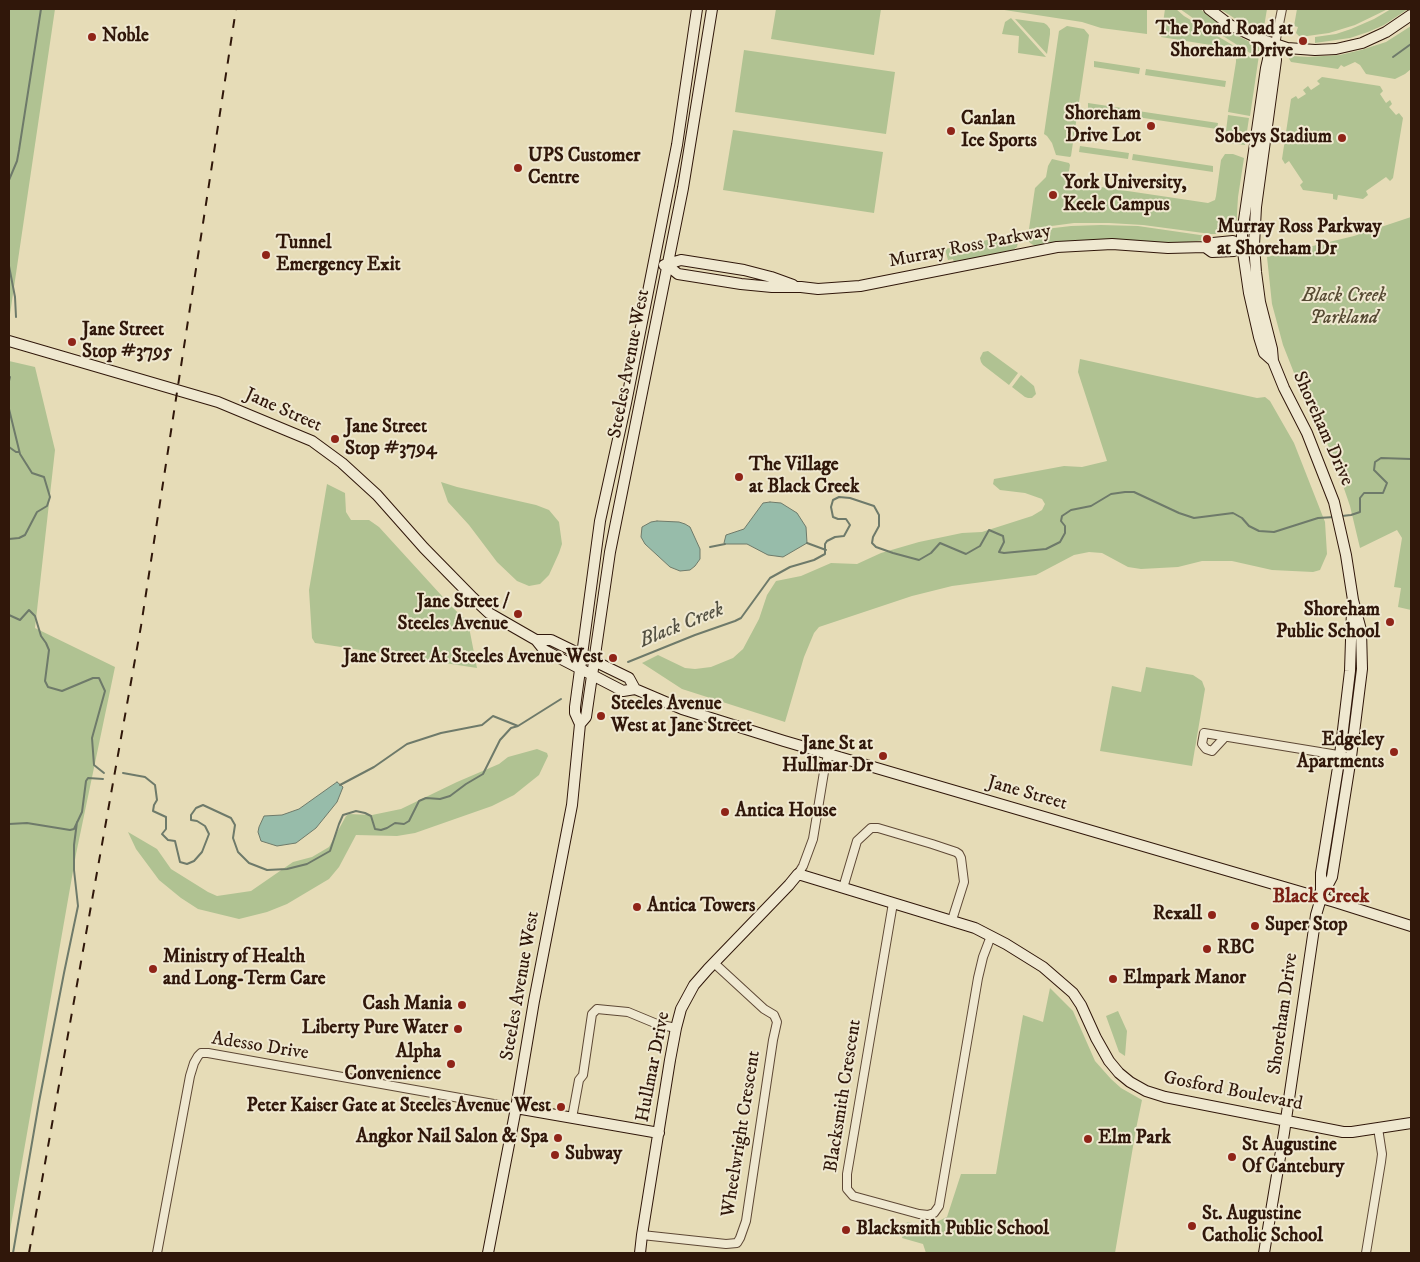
<!DOCTYPE html>
<style>
body{margin:0}
#map{position:relative;width:1420px;height:1262px;overflow:hidden;background:#e6dcb7;font-family:"IM FELL DW Pica",serif}
canvas{display:block}
.frame{position:absolute;inset:0;border:10px solid #30170a;pointer-events:none}
</style>
<div id="map">
<canvas width="1420" height="1262"></canvas>
<div class="frame"></div>
</div>
<script>
const c = document.querySelector('canvas').getContext('2d');
c.lineJoin = 'round';
function paint(path, color) {
  c.fillStyle = color;
  c.fill(path, 'evenodd');
}
function toPath(rows) {
  const path = new Path2D();
  for (const r of rows) {
    path.moveTo(r[0], r[1]);
    for (let i = 2; i < r.length; i += 2) path.lineTo(r[i], r[i + 1]);
  }
  return path;
}
function stroke(path, color, width, dash) {
  c.strokeStyle = color;
  c.lineWidth = width;
  c.lineCap = dash ? 'butt' : 'round';
  c.setLineDash(dash || []);
  c.stroke(path);
}
function label(font, color, halo, rows, align = 'center') {
  c.font = font + ' "IM FELL DW Pica",serif';
  c.lineWidth = 4;
  c.setLineDash([]);
  c.textBaseline = 'middle';
  c.strokeStyle = halo;
  c.fillStyle = color;
  for (const [text, x, y, turn = 0] of rows) {
    c.save();
    c.translate(x, y);
    c.rotate((+turn || 0) * Math.PI / 180);
    c.textAlign = isNaN(turn) ? turn : align;
    if (halo) c.strokeText(text, 0, 0);
    c.fillText(text, 0, 0);
    c.restore();
  }
}
const green = toPath([
 [9,9,55,9,9,321],
 [776,9,881,9,874,55,771,39],
 [998,9,1147,9,1147,34,1101,28,1082,22],
 [1165,9,1176,9,1184,16,1244,52,1244,54,1235,56,1223,47,1161,37],
 [1180,9,1200,9,1228,31,1260,47,1259,51,1250,53,1215,31,1200,23],
 [1220,9,1267,9,1263,33,1259,32,1245,25],
 [1297,9,1388,9,1355,25,1329,33,1300,37,1296,33,1298,27,1294,26],
 [1391,9,1408,9,1384,25,1368,32,1350,38,1315,43,1315,37,1336,34,1351,29,1374,19],
 [1011,18,1046,57,1018,53,1019,36,1002,34,1005,22],
 [1015,19,1044,23,1047,25,1050,29,1050,34,1047,54],
 [1067,26,1084,29,1089,35,1071,156,1070,157,1056,155,1052,143,1047,136,1044,134,1059,31],
 [1411,26,1411,69,1405,74,1395,79,1366,74,1360,65,1355,62,1344,67,1341,65,1338,69,1291,62,1288,57,1288,56,1292,56,1308,57,1340,55,1361,50,1386,42],
 [744,50,895,72,886,134,735,112],
 [1258,54,1259,55,1250,116,1228,112,1236,62,1236,59],
 [1094,61,1140,68,1139,74,1094,67],
 [1146,69,1226,81,1225,87,1145,75],
 [1322,77,1380,86,1383,91,1380,94,1386,103,1390,100,1392,104,1389,107,1396,115,1399,113,1403,118,1393,178,1390,181,1386,177,1366,191,1368,195,1363,199,1338,195,1337,200,1333,199,1333,194,1303,190,1300,185,1303,182,1289,161,1285,164,1282,159,1291,99,1296,96,1298,99,1306,94,1303,90,1308,86,1311,90,1320,84,1317,81],
 [1088,103,1135,110,1134,116,1088,109],
 [1138,111,1218,123,1217,129,1137,117],
 [1228,115,1249,118,1245,145,1229,143,1225,139],
 [733,130,883,152,874,213,723,190],
 [1080,146,1129,153,1128,159,1079,152],
 [1133,154,1213,166,1213,172,1132,160],
 [1225,154,1233,154,1244,158,1238,197,1236,231,1233,234,1211,234,1143,225,1109,223,1074,223,1029,229,1035,188,1046,177,1048,166,1052,159,1069,163,1070,165,1068,177,1074,183,1208,203,1215,200,1216,196,1221,160],
 [1411,217,1411,610,1398,607,1401,588,1394,587,1402,538,1397,530,1360,548,1350,506,1336,465,1322,431,1296,378,1283,345,1272,304,1267,257,1354,236],
 [1101,225,1138,226,1207,236,1206,240,1170,244,1035,246,1030,243,1028,240,1028,231,1071,226],
 [1020,233,1017,247,1013,250,954,263,953,259,948,260,945,249],
 [988,351,1018,373,1009,385,983,365,981,362,980,358,983,352],
 [1080,359,1257,398,1265,397,1270,401,1294,443,1325,522,1327,554,1320,570,1313,572,1272,570,1232,561,1202,561,1178,567,1141,569,1128,567,1102,553,1089,552,1074,555,1036,575,952,586,912,596,819,627,814,633,804,657,785,722,682,689,642,663,658,655,685,668,695,669,711,667,733,658,743,649,759,619,767,595,776,581,801,576,831,563,857,564,881,553,919,542,962,533,982,532,1032,516,1042,510,1045,504,1042,499,1025,493,1000,490,993,484,994,479,1064,466,1082,467,1107,461,1078,372],
 [9,361,35,367,55,450,35,628,115,667,76,854,9,1236],
 [1021,375,1034,386,1036,394,1032,398,1028,398,1025,397,1012,387],
 [441,482,457,487,536,505,549,510,559,522,562,544,559,553,549,575,540,584,529,586,517,581,497,562,469,525,448,502],
 [327,484,345,493,346,512,351,520,369,520,379,527,452,607,468,622,477,668,315,643,312,638,309,590],
 [1146,667,1193,675,1202,681,1205,689,1192,766,1100,751,1112,686,1141,692],
 [537,749,547,753,548,756,539,775,514,795,492,806,415,833,397,836,356,835,339,867,329,879,287,904,267,912,239,919,198,909,181,898,159,880,136,849,128,832,157,849,171,869,208,892,217,896,251,891,293,862,312,857,329,847,346,816,349,814,372,815,401,809,457,782,499,764,508,757],
 [1050,988,1073,1011,1095,1061,1111,1079,1121,1088,1142,1100,1136,1129,1115,1253,926,1253,923,1244,902,1238,907,1222,928,1226,947,1217,961,1174,996,1174,1023,1015,1043,1022],
 [1118,1011,1127,1031,1125,1056,1119,1052,1106,1016]
]);
const water = toPath([
 [770,502,781,503,797,513,806,527,807,543,783,557,768,555,747,544,725,544,724,543,726,535,744,529,763,503,770,502],
 [657,521,679,522,685,524,690,527,700,549,700,559,695,566,690,570,680,571,670,567,645,544,641,537,642,527,651,522,657,521],
 [337,782,343,787,337,802,316,828,296,843,277,846,261,841,258,832,259,827,264,816,282,815,299,809,337,782]
]);
const stream = toPath([
 [1393,57,1411,44],
 [9,180,17,161,19,150,41,9],
 [9,266,15,297,16,317],
 [9,381,10,377],
 [9,409,20,454,32,473,44,477,50,497,47,506,37,512,25,535,19,538,9,539],
 [9,447,16,452,19,452],
 [1342,516,1351,515,1360,512,1360,498,1364,493,1383,493,1387,483,1374,470,1375,462,1381,458,1411,459],
 [807,543,826,550],
 [710,547,725,544],
 [9,615,20,620,29,610,35,616,41,636,46,643,49,650,45,681,48,687,62,691,93,678,99,678,105,691,92,738,94,765,104,773],
 [628,662,695,635,735,621,741,618,770,578,790,567,814,560,825,554,825,544,827,541,835,537,844,536,850,525,846,519,838,519,833,517,831,507,833,500,839,497,850,498,874,506,879,515,879,526,873,537,872,543,876,547,893,553,919,560,931,553,940,543,966,554,980,546,989,530,1003,536,1004,542,999,552,1004,553,1046,549,1060,542,1065,533,1065,526,1061,521,1062,516,1071,510,1091,506,1111,494,1125,492,1134,492,1179,513,1194,518,1233,513,1242,518,1249,526,1259,531,1274,532,1318,518,1335,517],
 [123,773,145,777,155,785,157,800,154,805,153,811,166,817,166,829,162,834,168,840,175,841,180,862,187,864,194,861,202,852,209,834,205,826,197,821,191,820,191,815,196,808,203,805,231,818,235,825,233,838,238,852,249,863,267,870,287,869,307,864,330,851,339,824,343,815,356,811,365,813,371,816,375,829,381,830,387,828,395,823,404,824,409,821,419,801,426,798,440,799,450,796,466,784,483,774,500,740,511,728,518,726,561,699],
 [340,785,374,767,407,744,441,733,482,725,493,716,518,726],
 [9,824,27,823,70,830,74,829,82,812,86,781,88,778,103,779],
 [13,1253,39,1102,64,973,78,906,74,870,74,845,77,822]
]);
const street = toPath([
 [1275,44,1282,9],
 [1224,738,1212,751,1206,749,1202,744,1204,733,1344,756],
 [798,874,803,866,813,839,824,772,828,755],
 [843,888,857,841,871,828,878,828,932,844,956,852,959,854,961,858,964,882,952,920],
 [893,903,847,1174,847,1189,853,1196,919,1214,928,1215,934,1213,939,1206,978,978,983,957,991,936],
 [572,1118,579,1080,583,1075,592,1014,597,1009,628,1012,657,1024,676,1028],
 [642,1235,726,1244,737,1243,740,1238,746,1221,773,1040,777,1022,774,1015,764,1009,714,963],
 [157,1253,190,1076,194,1063,198,1056,201,1053,208,1053,516,1108],
 [1366,1253,1381,1162,1382,1154,1378,1128]
]);
const secondary = toPath([
 [1209,9,1230,25,1260,39,1287,48,1315,50,1336,49,1362,43,1386,32,1411,15],
 [1205,247,1212,252,1234,251,1242,245],
 [664,265,681,260,744,270,771,277,793,285],
 [667,265,678,274,741,284,772,287,801,287,818,289,860,286,1057,247,1112,244,1168,248,1205,247,1213,243,1233,241,1242,245,1254,245],
 [9,341,218,402,312,441,342,463,377,495,424,548,473,598,489,613,536,640,544,650,623,691,635,689,682,709,784,741,1335,902,1411,926],
 [1273,361,1264,353,1259,337,1249,293,1242,245,1242,234,1266,68,1269,55,1274,45],
 [536,640,551,640,629,678,635,689],
 [580,724,586,717,610,552,683,188,712,9],
 [1321,897,1321,873,1340,755,1350,671,1352,609],
 [516,1108,659,1133],
 [488,1253,516,1108,534,1001,572,805,580,724,575,713,575,707,600,521,626,403,677,145,697,9],
 [640,1253,642,1235,670,1060,676,1028,681,1009,694,985,708,969,789,885,798,874,975,928,1006,944,1043,967,1073,993,1081,1005,1096,1038,1109,1061,1119,1073,1130,1082,1146,1091,1165,1097,1343,1132,1352,1132,1411,1123],
 [1264,1253,1284,1133,1316,915,1321,898,1332,877,1351,757,1362,669,1361,630,1353,600,1346,555,1334,502,1307,433,1284,388,1273,361,1272,349,1260,302,1256,272,1254,245,1256,207,1276,60,1275,44]
]);
const rail = toPath([
 [29,1253,141,626,236,9]
]);
const markers = [
 [92,37,5,"#8f2418"],
 [1303,41,5,"#8f2418"],
 [1151,126,5,"#8f2418"],
 [951,131,5,"#8f2418"],
 [1342,138,5,"#8f2418"],
 [518,168,5,"#8f2418"],
 [1053,195,5,"#8f2418"],
 [1207,239,5,"#8f2418"],
 [266,255,5,"#8f2418"],
 [72,342,5,"#8f2418"],
 [335,439,5,"#8f2418"],
 [739,477,5,"#8f2418"],
 [518,614,5,"#8f2418"],
 [1390,622,5,"#8f2418"],
 [613,658,5,"#8f2418"],
 [601,716,5,"#8f2418"],
 [1394,752,5,"#8f2418"],
 [883,756,5,"#8f2418"],
 [725,812,5,"#8f2418"],
 [637,907,5,"#8f2418"],
 [1212,915,5,"#8f2418"],
 [1255,926,5,"#8f2418"],
 [1207,949,5,"#8f2418"],
 [153,969,5,"#8f2418"],
 [1113,979,5,"#8f2418"],
 [462,1005,5,"#8f2418"],
 [458,1029,5,"#8f2418"],
 [451,1064,5,"#8f2418"],
 [561,1107,5,"#8f2418"],
 [558,1138,5,"#8f2418"],
 [1088,1139,5,"#8f2418"],
 [555,1155,5,"#8f2418"],
 [1232,1157,5,"#8f2418"],
 [1192,1226,5,"#8f2418"],
 [846,1230,5,"#8f2418"]
];
const poiNames = [
 ["The Pond Road at",1293,30,"right"],
 ["Shoreham Drive",1293,52,"right"],
 ["Noble",102,37],
 ["Shoreham",1141,115,"right"],
 ["Drive Lot",1141,137,"right"],
 ["Canlan",961,120],
 ["Ice Sports",961,142],
 ["Sobeys Stadium",1332,138,"right"],
 ["UPS Customer",528,157],
 ["Centre",528,179],
 ["York University,",1063,184],
 ["Keele Campus",1063,206],
 ["Murray Ross Parkway",1217,228],
 ["at Shoreham Dr",1217,250],
 ["Tunnel",276,244],
 ["Emergency Exit",276,266],
 ["Jane Street",82,331],
 ["Stop #3795",82,353],
 ["Jane Street",345,428],
 ["Stop #3794",345,450],
 ["The Village",749,466],
 ["at Black Creek",749,488],
 ["Jane Street /",508,603,"right"],
 ["Steeles Avenue",508,625,"right"],
 ["Shoreham",1380,611,"right"],
 ["Public School",1380,633,"right"],
 ["Jane Street At Steeles Avenue West",603,658,"right"],
 ["Steeles Avenue",611,705],
 ["West at Jane Street",611,727],
 ["Edgeley",1384,741,"right"],
 ["Apartments",1384,763,"right"],
 ["Jane St at",873,745,"right"],
 ["Hullmar Dr",873,767,"right"],
 ["Antica House",735,812],
 ["Antica Towers",647,907],
 ["Rexall",1202,915,"right"],
 ["Super Stop",1265,926],
 ["RBC",1217,949],
 ["Ministry of Health",163,958],
 ["and Long-Term Care",163,980],
 ["Elmpark Manor",1123,979],
 ["Cash Mania",452,1005,"right"],
 ["Liberty Pure Water",448,1029,"right"],
 ["Alpha",441,1053,"right"],
 ["Convenience",441,1075,"right"],
 ["Peter Kaiser Gate at Steeles Avenue West",551,1107,"right"],
 ["Angkor Nail Salon & Spa",548,1138,"right"],
 ["Elm Park",1098,1139],
 ["St Augustine",1242,1146],
 ["Of Cantebury",1242,1168],
 ["Subway",565,1155],
 ["St. Augustine",1202,1215],
 ["Catholic School",1202,1237],
 ["Blacksmith Public School",856,1230]
];
const streetNames = [
 ["Murray Ross Parkway",970,247,-11],
 ["Steeles Avenue West",630,364,-79],
 ["Jane Street",283,411,24],
 ["Shoreham Drive",1322,429,66],
 ["Jane Street",1027,794,16],
 ["Steeles Avenue West",521,986,-80],
 ["Shoreham Drive",1284,1014,-82],
 ["Adesso Drive",260,1047,9],
 ["Hullmar Drive",654,1067,-79],
 ["Gosford Boulevard",1233,1092,11],
 ["Blacksmith Crescent",844,1096,-81],
 ["Wheelwright Crescent",742,1134,-81]
];
const parkNames = [
 ["Black Creek",1344,297],
 ["Parkland",1344,319]
];
const waterNames = [
 ["Black Creek",682,626,-22]
];
const neighbourhoodNames = [
 ["Black Creek",1321,898]
];
paint(green, '#b0c292');
paint(water, '#97bcaa');
stroke(water, '#6e7a6a', 1);
stroke(stream, '#6e7a6a', 2);
stroke(street, '#5e4835', 10);
stroke(secondary, '#30170a', 12);
stroke(street, '#efe8d0', 8);
stroke(secondary, '#efe8d0', 10);
stroke(rail, '#30170a', 2, [9, 9]);
for (const [x, y, r, color] of markers) {
  const dot = new Path2D();
  dot.arc(x, y, r, 0, 2 * Math.PI);
  c.fillStyle = color;
  c.fill(dot);
  stroke(dot, '#efe8d0', 2);
}
label('bold 19px', '#30170a', '#efe8d0', poiNames, 'left');
label('19px', '#30170a', '#efe8d0', streetNames);
label('italic 19px', '#564a33', '#efe8d0', parkNames);
label('italic 20px', '#545142', '#efe8d0', waterNames);
label('bold 20px', '#7a1f14', '#efe8d0', neighbourhoodNames);
</script>
